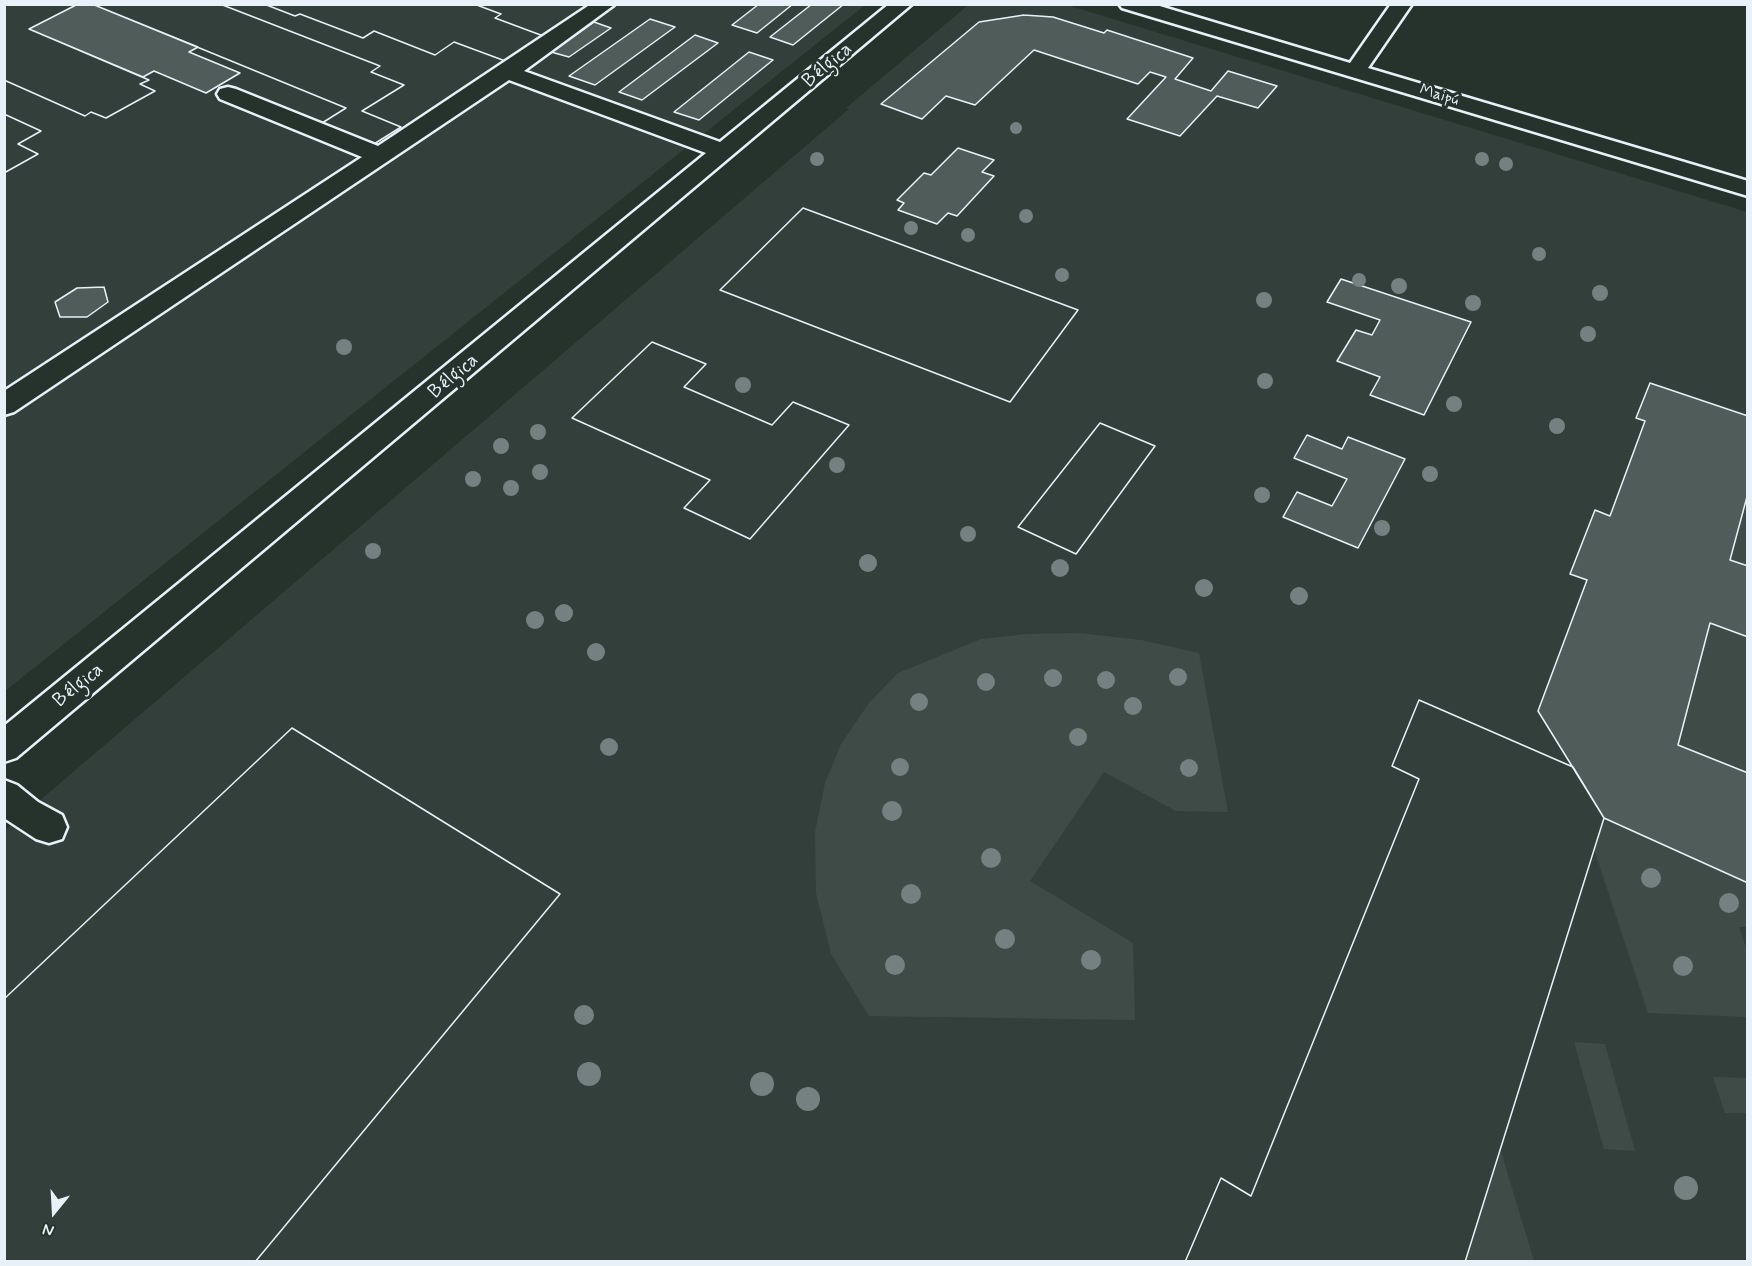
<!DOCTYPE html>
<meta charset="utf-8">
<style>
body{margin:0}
#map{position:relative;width:1752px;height:1266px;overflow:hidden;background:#26332d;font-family:Mynerve,sans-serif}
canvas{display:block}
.frame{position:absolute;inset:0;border:6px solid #e8f1f8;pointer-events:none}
.north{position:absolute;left:24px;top:1182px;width:60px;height:60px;-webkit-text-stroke:4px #26332d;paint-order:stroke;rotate:198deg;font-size:16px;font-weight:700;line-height:24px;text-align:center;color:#e8f1f8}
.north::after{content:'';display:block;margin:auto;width:21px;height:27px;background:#e8f1f8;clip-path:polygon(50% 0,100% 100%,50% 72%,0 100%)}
</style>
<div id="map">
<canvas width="1752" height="1266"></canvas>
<div class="frame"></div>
<div class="north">N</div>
</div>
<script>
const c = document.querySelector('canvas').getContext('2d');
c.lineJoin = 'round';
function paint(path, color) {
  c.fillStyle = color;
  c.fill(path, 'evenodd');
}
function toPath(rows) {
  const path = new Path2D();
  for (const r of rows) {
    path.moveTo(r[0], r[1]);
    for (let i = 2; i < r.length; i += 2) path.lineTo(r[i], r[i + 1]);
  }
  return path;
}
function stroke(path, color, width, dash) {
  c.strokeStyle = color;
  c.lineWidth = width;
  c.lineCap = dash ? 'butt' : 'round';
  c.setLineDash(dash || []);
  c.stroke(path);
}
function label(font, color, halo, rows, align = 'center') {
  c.font = font + ' Mynerve,sans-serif';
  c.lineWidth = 6;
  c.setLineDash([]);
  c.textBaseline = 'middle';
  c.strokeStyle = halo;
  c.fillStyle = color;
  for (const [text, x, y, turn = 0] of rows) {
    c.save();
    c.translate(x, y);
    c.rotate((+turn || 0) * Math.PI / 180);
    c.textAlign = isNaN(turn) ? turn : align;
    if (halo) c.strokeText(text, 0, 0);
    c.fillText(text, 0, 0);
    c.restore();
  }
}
const built = toPath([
 [5,5,865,5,5,691],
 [1067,5,1747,212,1747,1261,5,1261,4,831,849,109,846,108,967,6]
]);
const green = toPath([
 [1747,493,1747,566,1730,560],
 [1710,623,1747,637,1747,773,1678,745],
 [1079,633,1141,640,1199,653,1228,812,1176,811,1104,772,1030,881,1133,943,1135,1020,869,1016,831,954,816,893,815,832,825,783,841,744,869,703,898,673,981,639,1026,634],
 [1604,818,1747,883,1747,927,1739,927,1747,950,1747,1017,1648,1013,1594,849],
 [1574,1042,1605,1044,1635,1151,1604,1149],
 [1713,1077,1747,1078,1747,1113,1725,1113],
 [1500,1148,1534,1261,1465,1261]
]);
const building = toPath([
 [4,4,78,4,29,29,149,80,140,84,155,91,106,118,91,112,85,116,4,80,4,4],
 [4,4,78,4,29,29,149,80,140,84,155,91,106,118,91,112,85,116,4,80,4,4],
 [78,4,92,4,198,47,189,52,240,73,206,93,154,71,143,77,29,29,78,4],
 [92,4,220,4,380,66,371,72,404,85,362,111,401,127,374,144,322,123,346,108,92,4],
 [92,4,220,4,380,66,371,72,404,85,362,111,401,127,374,144,322,123,346,108,92,4],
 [264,4,474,4,501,14,495,18,546,37,508,62,454,42,435,55,374,31,363,38,300,14,295,16,264,4],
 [264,4,474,4,501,14,495,18,546,37,508,62,454,42,435,55,374,31,363,38,300,14,295,16,264,4],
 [759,4,793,4,757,33,732,25,759,4],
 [812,4,844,4,793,45,770,37,812,4],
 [1024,15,1053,17,1104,33,1107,30,1193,58,1175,79,1211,91,1228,71,1277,86,1258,108,1217,96,1180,136,1127,119,1166,77,1150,72,1138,84,1034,50,975,105,946,96,922,119,881,104,979,22,1024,15],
 [650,19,675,27,595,85,569,76,650,19],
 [594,22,611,28,569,57,551,52,594,22],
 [695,35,718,43,642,100,619,92,695,35],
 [749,52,773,60,699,120,674,112,749,52],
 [4,114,41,131,18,144,38,154,4,173,4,114],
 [4,114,41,131,18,144,38,154,4,173,4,114],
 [958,148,994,160,982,172,994,176,957,216,948,213,937,224,898,210,904,203,897,200,924,173,931,175,958,148],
 [803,208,1078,310,1010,402,720,290,803,208],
 [803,208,1078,310,1010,402,720,290,803,208],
 [1341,279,1471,322,1424,415,1370,395,1380,377,1337,361,1356,330,1372,335,1380,320,1327,302,1341,279],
 [104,287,108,302,87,317,60,317,55,302,77,288,104,287],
 [652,342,706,364,684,387,772,425,793,402,849,425,750,539,684,508,710,480,572,418,652,342],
 [652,342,706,364,684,387,772,425,793,402,849,425,750,539,684,508,710,480,572,418,652,342],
 [1650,383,1748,416,1748,493,1730,560,1748,566,1748,637,1710,623,1678,745,1748,773,1748,883,1604,818,1538,711,1587,580,1570,574,1595,510,1610,516,1645,421,1636,418,1650,383],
 [1100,423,1155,446,1076,554,1018,527,1100,423],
 [1100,423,1155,446,1076,554,1018,527,1100,423],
 [1307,435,1342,449,1348,437,1405,459,1358,548,1283,517,1297,492,1332,506,1347,479,1294,458,1307,435],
 [1419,700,1573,767,1604,818,1465,1262,1185,1262,1221,1178,1251,1196,1419,779,1392,766,1419,700],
 [1419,700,1573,767,1604,818,1465,1262,1185,1262,1221,1178,1251,1196,1419,779,1392,766,1419,700],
 [292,728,560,894,255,1262,4,1262,4,999,292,728],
 [292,728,560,894,255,1262,4,1262,4,999,292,728]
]);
const minor = toPath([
 [591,4,614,5,524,71,720,142,889,4,912,4,16,758,4,762,4,726,706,153,509,80,14,412,4,415,4,391,362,157,220,99,217,94,220,89,228,87,236,89,378,146,591,4],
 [1119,4,1153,4,1350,63,1391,4,1412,4,1368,68,1748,181,1748,196,1122,8,1119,4],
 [4,780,17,785,38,802,62,815,67,827,62,839,49,843,36,839,4,818,4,780]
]);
const trees = [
 [1016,128,6],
 [817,159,7],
 [1482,159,7],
 [1506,164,7],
 [1026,216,7],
 [911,228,7],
 [968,235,7],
 [1539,254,7],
 [1062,275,7],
 [1359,280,7],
 [1399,286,8],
 [1600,293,8],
 [1264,300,8],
 [1473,303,8],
 [1588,334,8],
 [344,347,8],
 [1265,381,8],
 [743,385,8],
 [1454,404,8],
 [1557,426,8],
 [538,432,8],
 [501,446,8],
 [837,465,8],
 [540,472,8],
 [1430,474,8],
 [473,479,8],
 [511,488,8],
 [1262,495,8],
 [1382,528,8],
 [968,534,8],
 [373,551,8],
 [868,563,9],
 [1060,568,9],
 [1204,588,9],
 [1299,596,9],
 [564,613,9],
 [535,620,9],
 [596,652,9],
 [1178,677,9],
 [1053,678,9],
 [1106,680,9],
 [986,682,9],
 [919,702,9],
 [1133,706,9],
 [1078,737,9],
 [609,747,9],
 [900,767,9],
 [1189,768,9],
 [892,811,10],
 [991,858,10],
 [1651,878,10],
 [911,894,10],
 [1729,903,10],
 [1005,939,10],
 [1091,960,10],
 [895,965,10],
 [1683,966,10],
 [584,1015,10],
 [589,1074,12],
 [762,1084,12],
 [808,1099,12],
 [1686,1188,12]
];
const farStreetnames = [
 ["Maipú",1439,96,17]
];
const streetNames = [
 ["Bélgica",828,66,-40],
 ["Bélgica",454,377,-40],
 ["Bélgica",79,686,-39]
];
paint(built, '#333f3a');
paint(green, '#3e4b47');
paint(building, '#505c59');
stroke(building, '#e8f1f8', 1.5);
stroke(minor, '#e8f1f8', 5);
paint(minor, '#26332d');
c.fillStyle = '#758080';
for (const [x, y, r] of trees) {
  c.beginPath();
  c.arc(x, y, r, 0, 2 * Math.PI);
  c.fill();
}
label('16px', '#e8f1f8', '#26332d', farStreetnames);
label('20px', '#e8f1f8', '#26332d', streetNames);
</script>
